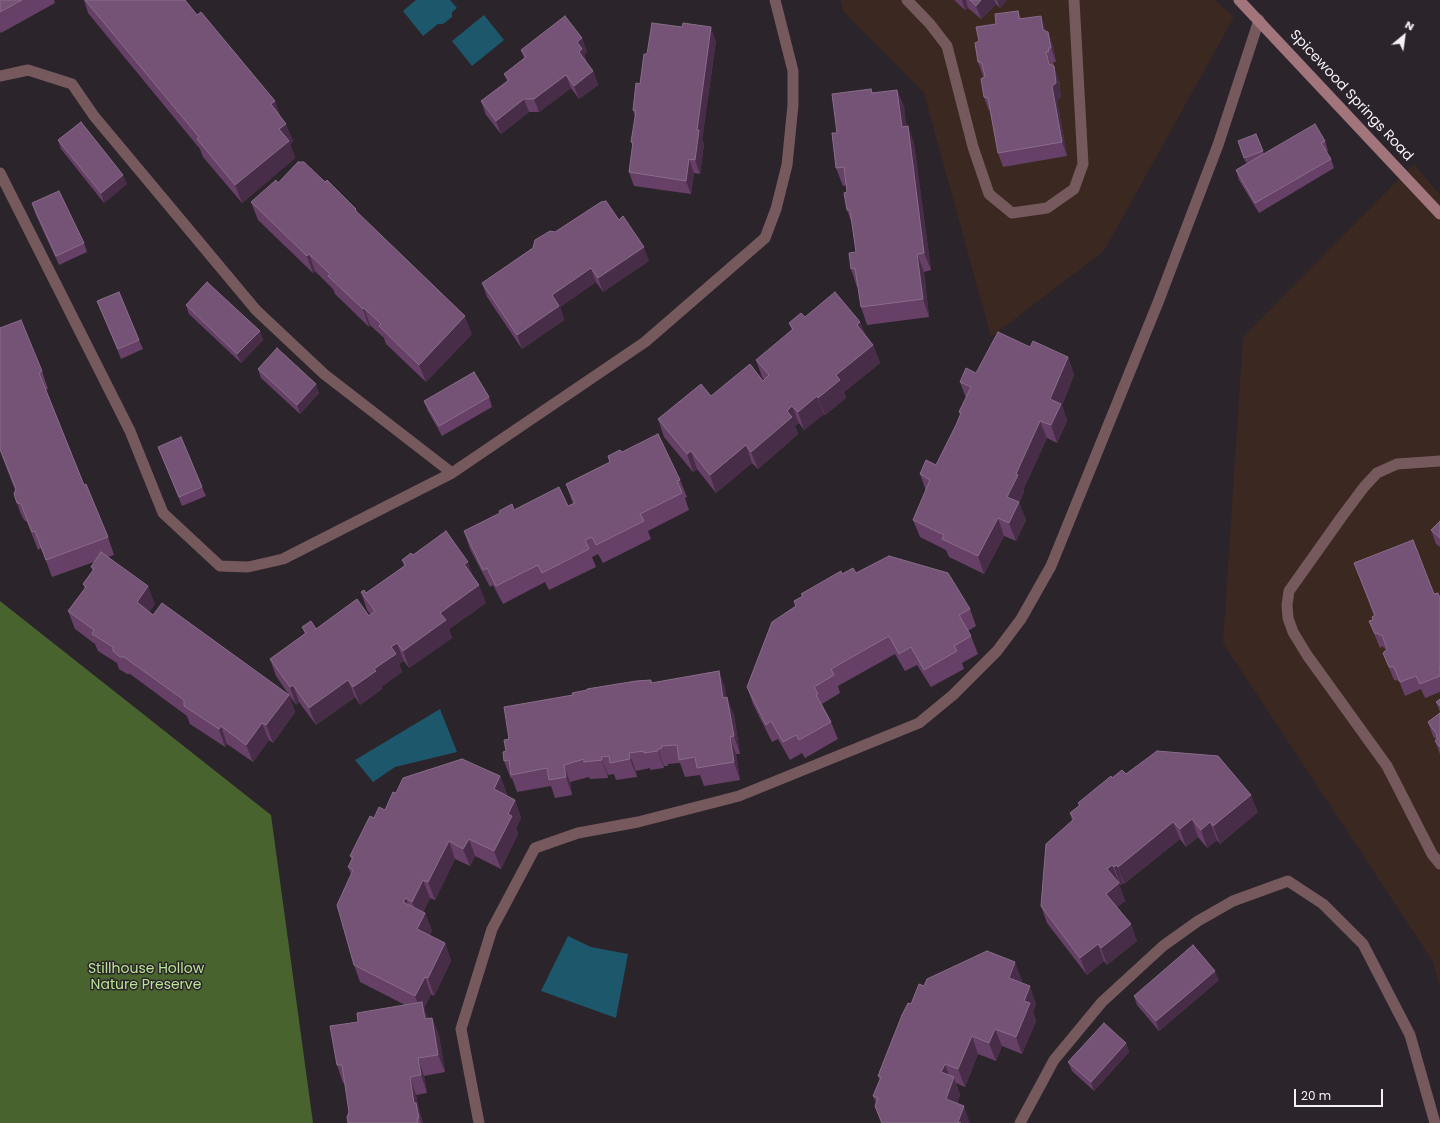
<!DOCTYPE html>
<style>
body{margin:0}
#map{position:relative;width:1440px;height:1123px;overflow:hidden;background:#2b242b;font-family:Poppins,sans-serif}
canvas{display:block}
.north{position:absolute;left:1384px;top:16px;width:40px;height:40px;-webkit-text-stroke:3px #2b242b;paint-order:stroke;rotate:29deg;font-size:11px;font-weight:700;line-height:16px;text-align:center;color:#f5f0f5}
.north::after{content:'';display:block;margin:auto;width:14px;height:18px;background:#f5f0f5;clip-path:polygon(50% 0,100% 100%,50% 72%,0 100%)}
.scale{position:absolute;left:1294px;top:1089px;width:89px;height:18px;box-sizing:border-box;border:2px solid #f5f0f5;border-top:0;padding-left:5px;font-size:12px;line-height:14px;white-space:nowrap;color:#f5f0f5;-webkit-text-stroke:3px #2b242b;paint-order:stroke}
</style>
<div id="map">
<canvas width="1440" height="1123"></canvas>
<div class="north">N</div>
<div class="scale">20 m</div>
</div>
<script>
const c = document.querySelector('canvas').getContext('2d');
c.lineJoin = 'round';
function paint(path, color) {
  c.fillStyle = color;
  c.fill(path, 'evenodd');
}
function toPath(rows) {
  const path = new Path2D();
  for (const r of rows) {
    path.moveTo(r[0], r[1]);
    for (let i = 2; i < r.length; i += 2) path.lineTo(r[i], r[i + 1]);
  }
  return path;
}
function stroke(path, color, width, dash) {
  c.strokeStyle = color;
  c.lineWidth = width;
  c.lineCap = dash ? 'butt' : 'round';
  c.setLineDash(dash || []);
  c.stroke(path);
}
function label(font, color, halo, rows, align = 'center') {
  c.font = font + ' Poppins,sans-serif';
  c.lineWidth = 3;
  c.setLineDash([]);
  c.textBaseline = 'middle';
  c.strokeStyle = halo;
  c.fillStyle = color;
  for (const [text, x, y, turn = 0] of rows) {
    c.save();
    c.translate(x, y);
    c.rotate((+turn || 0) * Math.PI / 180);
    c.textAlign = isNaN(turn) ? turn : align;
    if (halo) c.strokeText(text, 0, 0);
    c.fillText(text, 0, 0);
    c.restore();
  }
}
const commercial = toPath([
 [840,0,1215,0,1234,17,1104,251,991,337,924,93,843,11],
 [1414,164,1440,195,1440,987,1432,960,1223,643,1243,337]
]);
const forest = toPath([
 [0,601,271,815,313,1123,0,1123]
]);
const water = toPath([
 [416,0,450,0,457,8,452,12,452,17,443,24,438,24,423,36,403,11],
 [484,15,504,40,472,66,452,41],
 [440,709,457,752,395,767,373,782,355,760],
 [568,936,591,947,628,954,616,1018,541,991]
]);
const service = toPath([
 [907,0,930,24,947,46,973,147,989,194,1012,213,1047,208,1074,189,1083,164,1074,0],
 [0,76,28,70,72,84,94,116,256,310,324,374,452,473],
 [0,173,130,431,163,513,220,566,248,567,283,559,452,473,645,342,765,238,776,209,787,165,793,105,793,71,775,0],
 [1440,461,1397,464,1377,473,1364,487,1343,515,1289,591,1287,605,1288,618,1293,632,1307,655,1387,766,1432,854,1440,864],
 [479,1123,461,1029,492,929,535,848,578,833,638,822,739,796,919,723,953,695,997,651,1021,619,1051,566,1159,300,1218,145,1259,20],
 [1020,1123,1054,1060,1102,1002,1163,946,1198,921,1233,901,1288,881,1323,904,1363,944,1410,1035,1435,1123]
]);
const secondary = toPath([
 [1239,0,1440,214]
]);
const wall = toPath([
 [0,0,54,0,55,3,1,33,0,31],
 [84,0,185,0,197,15,275,101,280,116,293,141,290,144,295,158,242,203,203,157,200,149,88,13],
 [954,0,1007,0,1000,8,996,4,981,19,968,8,965,10],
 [1018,11,1021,19,1046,30,1046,31,1048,32,1053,46,1056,62,1053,62,1054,65,1052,65,1059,80,1061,97,1057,100,1067,156,1003,167,998,153,990,111,989,111,984,97,985,76,983,76,978,62,979,41,996,24],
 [582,38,587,52,584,54,587,63,593,71,598,85,579,99,571,88,539,112,529,112,501,134,486,115,481,101,507,81,504,74,524,58,521,50],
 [716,41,702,140,704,144,700,174,694,173,691,194,634,186,629,172,633,146,631,142,635,117,633,110,647,54],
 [871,89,873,93,897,90,904,107,906,126,908,126,914,144,931,270,924,272,929,317,867,325,861,307,858,287,857,287,851,269,856,252,853,226,847,210,847,185,843,186,836,168,837,133],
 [1256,134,1264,154,1325,141,1328,151,1326,152,1331,159,1334,168,1259,213,1239,180,1236,170,1252,160,1246,163,1238,141],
 [58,140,127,184,104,203,61,149],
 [325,182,356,209,357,213,472,334,426,382,386,344,384,338,370,325,369,327,335,294,333,289,315,271,313,273,258,220,251,202],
 [32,203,84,243,87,252,59,265,35,213],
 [619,220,649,261,603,292,596,282,560,307,564,320,522,349,487,297,482,283,533,248,555,232],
 [97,301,139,340,143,349,121,359],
 [186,305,260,331,263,340,241,363,189,314],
 [805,317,860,322,865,334,873,345,880,363,844,392,846,398,825,415,824,414,804,430,799,423,795,426,798,434,758,469,752,463,716,493,697,469,693,472,664,437,658,419,711,396,763,381,764,380,762,377,756,360,792,330,789,323],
 [0,326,1,328,42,371,48,389,46,390,84,485,108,537,114,555,108,557,155,604,149,612,153,615,289,695,295,712,273,743,269,740,253,762,227,744,225,747,190,724,187,716,130,674,127,674,119,669,117,663,98,651,95,644,75,629,68,611,85,589,83,584,93,571,91,567,94,562,52,577,41,548,38,550,27,522,24,520,20,512,14,494,15,490,0,451],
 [1030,347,1068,357,1074,375,1062,405,1067,421,1057,443,1047,438,1023,490,1024,492,1019,503,1026,520,1016,541,1004,536,984,574,949,557,946,550,920,537,913,520,926,491,920,474,936,465,956,425,960,414,959,412,966,398,960,382],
 [258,369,319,393,300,414,261,378],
 [489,397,492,407,442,436,428,411,424,401],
 [158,447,202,487,206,496,182,506],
 [622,452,680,480,687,497,685,498,689,510,648,531,651,539,603,563,598,554,592,557,596,567,549,590,545,582,503,604,493,585,490,587,470,549,464,531,514,510,568,506,573,504,566,484,610,462,608,456],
 [1440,521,1440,547,1436,544,1431,530],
 [413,555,473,577,486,603,449,629,452,638,409,668,404,661,399,664,402,672,381,687,382,689,360,705,355,697,316,725,299,702,296,705,276,676,270,659,305,634,302,627,316,629,369,616,370,614,367,610,361,592,366,593,404,566,402,560],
 [1354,563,1434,594,1440,598,1440,692,1425,698,1421,689,1405,696,1399,681,1394,680,1383,653,1387,649,1387,648,1384,649,1383,646,1380,648,1369,621,1373,620,1374,616],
 [856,573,970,609,976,626,968,631,971,636,978,654,962,663,964,669,931,687,917,665,905,671,895,654,838,686,840,693,822,704,831,722,838,739,805,758,802,753,790,760,778,739,772,742,753,704,747,687,796,607,794,601,802,596,801,594,842,574],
 [719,671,725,689,726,697,734,715,740,754,736,754,740,780,704,786,700,775,685,777,680,763,668,764,668,766,664,766,664,768,650,770,650,768,636,771,637,777,616,780,614,774,608,775,608,778,590,779,589,777,570,782,572,795,555,798,551,786,517,792,512,778,511,779,504,761,509,739,573,695,651,680,652,683],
 [1440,699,1440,712,1436,702],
 [1440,713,1440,754,1435,741,1436,740,1433,736,1428,722],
 [1126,774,1258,812,1220,844,1217,840,1207,848,1198,837,1186,847,1180,839,1124,884,1123,883,1121,885,1118,883,1125,901,1117,907,1137,941,1107,965,1104,961,1087,975,1047,923,1041,906,1072,820,1070,813,1079,806,1078,803,1112,778],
 [500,776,507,794,506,795,515,800,521,818,516,828,518,834,501,869,475,856,470,866,455,859,435,900,430,898,423,912,425,913,432,931,429,935,445,943,451,961,434,996,431,994,424,1008,428,1019,432,1018,439,1036,445,1072,424,1076,427,1093,416,1095,419,1110,423,1123,348,1123,349,1112,345,1083,343,1083,337,1065,358,1022,405,1005,360,982,354,965,351,874,348,867,352,860,350,856,374,818,385,810,396,793],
 [1022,980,1020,983,1036,1004,1033,1012,1036,1021,1022,1054,1002,1046,996,1061,978,1054,965,1087,956,1083,960,1095,957,1103,970,1123,881,1123,875,1106,876,1103,873,1096,880,1080,878,1076,911,1004,924,986],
 [1219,980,1159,1031,1137,1005,1134,996],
 [1126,1043,1129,1052,1094,1091,1072,1071,1068,1062]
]);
const shadedWall = toPath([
 [962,0,966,0,968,8,965,10],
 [981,0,994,0,996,4,981,19,976,6],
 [997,0,1007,0,1000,8],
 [1041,16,1046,30,1048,43,1043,30],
 [711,27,716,41,702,140,704,144,700,174,695,160,697,130],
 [1048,32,1053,46,1056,62,1051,48],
 [582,38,587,52,584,54,587,63,584,66,579,52,577,42],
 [1046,52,1051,66,1049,64],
 [1054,66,1059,80,1061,97,1057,100,1067,156,1062,142,1052,86],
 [593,71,598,85,579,99,574,86],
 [566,75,571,88,539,112,534,99],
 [897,90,904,107,909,144,902,127],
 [524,99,529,112,501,134,496,121],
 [275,101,281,119,271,104],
 [286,124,293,141,290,144,295,158,242,203,235,185,279,129],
 [908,126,914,144,931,270,924,253],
 [689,159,694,173,691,194,686,181],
 [123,175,127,184,104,203,101,193],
 [644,247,649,261,603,292,598,278],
 [309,254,315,271,313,273,307,256],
 [917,254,924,272,929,317,923,299],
 [591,268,596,282,560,307,564,320,522,349,517,335,552,295],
 [364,308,370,325,369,327,363,309],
 [465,316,472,334,426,382,419,365],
 [860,322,867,340,857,325],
 [260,331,263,340,241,363,237,354],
 [873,345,880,363,844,392,846,398,825,415,818,398,836,375],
 [1068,357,1074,375,1062,405,1067,421,1057,443,1051,425,1050,399],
 [316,384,319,393,300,414,297,405],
 [817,396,824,414,804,430,798,412],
 [792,406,799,423,795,426,798,434,758,469,751,452,787,411],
 [1040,421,1047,438,1023,490,1024,492,1019,503,1026,520,1016,541,1009,523,1007,497,1016,474],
 [746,445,752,463,716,493,710,475],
 [691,451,697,469,693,472,687,454],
 [998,518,1004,536,984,574,978,556],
 [468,562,474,579,464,564],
 [479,585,486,603,449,629,452,638,409,668,403,651,440,613],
 [148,586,155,604,143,620,137,602],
 [397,643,404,661,399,664,402,672,381,687,382,689,360,705,353,687,374,669,391,647],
 [719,671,725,689,730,716,723,698],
 [348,680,355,697,316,725,309,708],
 [293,685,299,702,296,705,290,687],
 [289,695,295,712,273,743,266,725],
 [727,697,734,715,740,754,734,736],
 [262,723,269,740,253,762,246,745],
 [221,726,227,744,225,747,219,729],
 [730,737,736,754,740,780,734,762],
 [658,749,664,766,664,768,658,751],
 [629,753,636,771,637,777,630,759],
 [601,757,608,775,608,778],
 [564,765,570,782,572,795,566,777],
 [500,776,507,794,500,807,494,789],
 [1251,795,1258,812,1220,844,1213,826],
 [515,800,521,818,516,828,518,834,501,869,494,851,508,814],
 [1192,819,1198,837,1186,847,1180,829],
 [1173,822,1180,839,1124,884,1118,867],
 [1210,822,1217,840,1207,848,1201,830],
 [469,839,475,856,470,866,463,849],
 [449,841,455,859,435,900,428,882],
 [1112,865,1119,882,1114,886,1107,869],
 [1117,865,1123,883,1121,885,1114,867],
 [423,880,430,898,419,919,412,902],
 [1119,883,1125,901,1113,911,1106,894],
 [406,898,412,916,403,902],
 [425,913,432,931,424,947,417,929],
 [1131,924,1137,941,1107,965,1101,948],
 [445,943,451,961,434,996,428,978],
 [1098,944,1104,961,1087,975,1080,958],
 [1015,962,1022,980,1015,996,1009,978],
 [1215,971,1219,980,1159,1031,1156,1021],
 [425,977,431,994,424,1008,429,1019,431,1037,415,996],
 [1030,986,1036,1004,1033,1012,1036,1021,1022,1054,1016,1037,1024,1001],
 [432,1018,439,1036,445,1072,438,1055],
 [995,1029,1002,1046,996,1061,989,1043],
 [972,1036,978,1054,965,1087,958,1069],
 [1126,1043,1129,1052,1094,1091,1091,1082],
 [418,1058,424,1076,427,1093,421,1075],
 [945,1064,951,1081,941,1072],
 [410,1077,416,1095,419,1110,423,1123,421,1123,414,1103],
 [954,1077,960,1095,953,1116,946,1099],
 [964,1106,970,1123,958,1123,958,1122]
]);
const building = toPath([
 [0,0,22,0,0,12,0,0],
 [85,0,185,0,197,15,201,12,275,101,271,104,286,124,279,129,289,141,235,185,197,139,199,137,85,0],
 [970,0,981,0,976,6,970,0],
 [1018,11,1019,19,1041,16,1043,30,1048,32,1051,48,1048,48,1049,51,1046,52,1049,64,1054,66,1056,83,1052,86,1062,142,998,153,988,98,984,97,981,79,985,76,982,64,980,62,978,62,975,43,979,41,976,27,996,24,995,14,1018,11],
 [565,16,582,38,577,42,582,49,579,52,593,71,574,86,566,75,534,99,524,99,496,121,481,101,509,80,504,74,526,57,521,50,565,16],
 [652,23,682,27,683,23,711,27,697,130,699,130,695,160,689,159,686,181,629,172,633,142,631,142,636,111,633,110,636,83,640,84,644,54,647,54,652,23],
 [871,89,872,93,897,90,902,127,908,126,924,253,917,254,923,299,861,307,855,268,851,269,849,253,856,252,850,210,847,210,844,193,847,192,844,167,836,168,832,133,837,133,832,94,871,89],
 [81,122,123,175,101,193,58,140,81,122],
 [1315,124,1325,141,1321,143,1331,159,1255,203,1236,170,1315,124],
 [1256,134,1263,151,1244,158,1238,141,1256,134],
 [298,162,304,162,325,182,327,180,356,209,355,210,465,316,419,365,379,326,381,324,364,308,363,309,328,276,330,274,309,254,307,256,251,202,276,180,278,183,298,162],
 [59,191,84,243,56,256,32,203,59,191],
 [606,201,619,220,623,216,644,247,598,278,591,268,552,295,559,306,517,335,482,283,533,248,535,240,550,231,555,232,601,202,606,201],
 [207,282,260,331,237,354,186,305,207,282],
 [119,292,139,340,118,349,97,301,119,292],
 [835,292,860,322,857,325,873,345,836,375,840,380,818,398,817,396,798,412,792,406,787,411,792,417,751,452,746,445,710,475,691,451,687,454,658,419,701,384,711,396,750,364,763,381,769,375,756,360,793,329,789,323,801,313,805,317,835,292],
 [21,320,42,371,39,373,84,485,86,484,108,537,46,560,35,531,32,532,21,504,17,503,14,494,16,489,0,449,0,328,21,320],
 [998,332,1030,347,1033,341,1068,357,1050,399,1061,404,1051,425,1040,421,1016,474,1018,475,1007,497,1019,502,1009,523,998,518,978,556,942,539,944,535,913,520,930,480,920,474,926,460,936,465,956,425,961,413,959,412,971,387,960,382,966,368,976,373,998,332],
 [277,348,316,384,297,405,258,369,277,348],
 [474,372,489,397,439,426,424,401,474,372],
 [658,434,680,480,677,481,682,493,640,514,644,521,596,545,592,537,585,540,589,549,542,573,538,565,496,586,487,568,483,570,464,531,500,513,499,511,512,504,514,510,559,487,568,506,575,503,566,484,610,462,608,456,620,450,622,452,658,434],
 [181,437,202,487,179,497,158,447,181,437],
 [1440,521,1440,538,1431,530,1440,521],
 [446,531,468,562,464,564,479,585,440,613,446,620,403,651,397,643,391,647,396,654,374,669,376,671,353,687,348,680,309,708,293,685,290,687,270,659,306,633,302,627,311,621,316,629,357,599,369,616,375,611,361,592,364,590,366,593,406,565,402,560,411,553,413,555,446,531],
 [1413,540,1434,594,1438,593,1440,598,1440,667,1439,667,1440,669,1440,676,1420,684,1416,676,1400,682,1394,667,1389,667,1383,653,1387,649,1382,635,1379,635,1378,633,1375,634,1369,621,1373,620,1372,617,1375,615,1354,563,1413,540],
 [101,552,148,586,137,602,153,615,162,603,289,695,266,725,262,723,246,745,221,726,219,729,184,706,184,700,124,657,120,657,113,651,113,647,92,634,94,630,68,611,86,587,83,584,94,569,91,567,101,552],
 [889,556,948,573,970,609,959,615,971,636,954,646,957,651,924,670,911,647,899,654,889,636,831,669,834,675,814,687,818,694,816,695,831,722,799,740,796,735,783,742,771,721,766,725,747,687,772,622,796,606,794,601,803,596,801,594,841,571,842,574,853,568,856,573,889,556],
 [719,671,723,698,727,697,734,736,730,737,734,762,697,768,695,757,679,760,677,745,661,746,662,748,658,749,658,751,644,753,644,751,629,753,630,759,610,763,609,756,601,757,602,760,584,762,584,759,564,765,566,777,549,780,547,768,511,775,509,760,504,761,503,752,506,751,504,740,509,739,504,707,573,695,572,693,587,690,587,689,636,681,651,680,651,683,719,671],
 [1440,699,1440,706,1436,702,1440,699],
 [1440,713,1440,747,1435,741,1438,739,1436,736,1437,735,1428,722,1440,713],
 [1157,751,1218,756,1251,795,1213,826,1210,822,1201,830,1192,819,1180,829,1173,822,1118,867,1117,865,1114,867,1112,865,1107,869,1119,883,1106,894,1131,924,1101,948,1098,944,1080,958,1041,906,1046,844,1074,819,1070,813,1080,805,1078,803,1111,776,1112,778,1122,770,1126,774,1157,751],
 [462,759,500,776,494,789,515,800,508,814,512,816,494,851,469,839,463,849,449,841,428,882,423,880,412,902,406,898,403,902,425,913,417,929,445,943,428,978,425,977,415,996,354,965,337,905,353,870,348,867,353,857,350,856,370,816,374,818,379,807,385,810,393,792,396,793,403,778,462,759],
 [1193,945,1215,971,1156,1021,1134,996,1193,945],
 [987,951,1015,962,1009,978,1030,986,1024,1001,1030,1003,1016,1037,995,1029,989,1043,972,1036,958,1069,945,1064,941,1072,954,1077,946,1099,964,1106,958,1122,961,1123,882,1123,875,1106,878,1098,873,1096,881,1077,878,1076,883,1063,902,1015,908,1003,911,1004,919,984,924,986,927,979,987,951],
 [422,1002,425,1019,432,1018,438,1055,418,1058,421,1075,410,1077,414,1103,416,1103,419,1118,417,1118,418,1123,348,1123,347,1117,349,1112,342,1065,337,1065,330,1026,358,1022,357,1013,422,1002],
 [1104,1023,1126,1043,1091,1082,1068,1062,1104,1023]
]);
const streetNames = [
 ["Spicewood Springs Road",1351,96,47]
];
const parkNames = [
 ["Stillhouse Hollow",146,969],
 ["Nature Preserve",146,985]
];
paint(commercial, '#3b2921');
paint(forest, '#48632e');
paint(water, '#1d576b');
stroke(service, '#75595d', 11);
stroke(secondary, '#a2757c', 11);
paint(wall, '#664067');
paint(shadedWall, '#482d48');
paint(building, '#755376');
stroke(building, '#896c8a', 1);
label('14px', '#f5f0f5', '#2b242b', streetNames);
label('14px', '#bae494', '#2b242b', parkNames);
</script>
